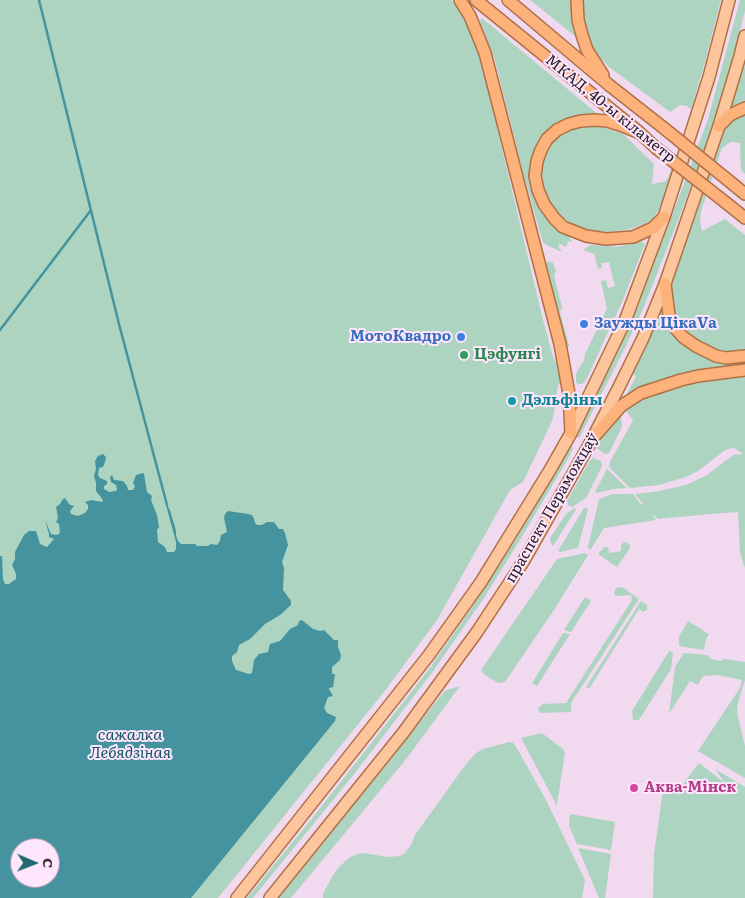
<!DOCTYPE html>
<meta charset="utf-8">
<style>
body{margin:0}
#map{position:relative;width:745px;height:898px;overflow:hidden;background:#f1d9f0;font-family:Literata,serif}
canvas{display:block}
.north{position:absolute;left:10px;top:838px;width:50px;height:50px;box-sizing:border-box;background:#fee6fd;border:1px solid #a795a6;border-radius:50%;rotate:91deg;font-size:14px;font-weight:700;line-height:20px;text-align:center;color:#241c24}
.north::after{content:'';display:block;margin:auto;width:18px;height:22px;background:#1f6b6f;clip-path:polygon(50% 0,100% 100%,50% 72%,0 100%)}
</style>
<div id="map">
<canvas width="745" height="898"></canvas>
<div class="north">С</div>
</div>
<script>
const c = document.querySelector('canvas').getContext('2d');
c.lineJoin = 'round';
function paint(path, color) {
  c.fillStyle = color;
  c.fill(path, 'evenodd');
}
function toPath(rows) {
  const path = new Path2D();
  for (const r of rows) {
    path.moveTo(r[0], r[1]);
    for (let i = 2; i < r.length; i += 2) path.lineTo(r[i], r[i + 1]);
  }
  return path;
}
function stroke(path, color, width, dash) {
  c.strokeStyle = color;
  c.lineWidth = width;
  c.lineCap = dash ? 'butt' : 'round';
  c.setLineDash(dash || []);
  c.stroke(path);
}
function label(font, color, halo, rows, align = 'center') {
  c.font = font + ' Literata,serif';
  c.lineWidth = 4;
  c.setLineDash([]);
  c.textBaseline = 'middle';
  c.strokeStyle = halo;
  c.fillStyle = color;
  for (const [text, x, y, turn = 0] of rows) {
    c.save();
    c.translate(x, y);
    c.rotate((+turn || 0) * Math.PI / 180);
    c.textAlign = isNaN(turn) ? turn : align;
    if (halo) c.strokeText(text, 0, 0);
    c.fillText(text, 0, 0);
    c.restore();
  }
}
const green = toPath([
 [0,0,451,0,459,9,477,44,542,316,553,357,561,373,564,382,558,385,554,413,552,421,523,482,510,490,437,620,384,692,218,898,0,898],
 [20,848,50,848,50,878,20,878],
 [530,0,571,0,575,36],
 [579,0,721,0,703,69,691,109,687,106,680,105,670,112,609,67,596,54,589,42],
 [740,0,745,0,745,11,731,66,715,121,677,223,643,309,624,350,579,438,575,435,636,306,670,221,708,119],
 [482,18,600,116,547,132,537,145,532,160,532,182,562,232,568,235,572,241,571,242,568,241,566,247,560,244,558,247,561,250,561,252,543,243,523,172,494,57,480,21],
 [745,65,745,104,730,108],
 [694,111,696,112,659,209,653,219,644,224,627,230,608,232,587,230,573,225,562,217,545,196,543,185,542,172,543,159,549,146,559,137,572,129,587,126,598,126,623,134,654,164,652,184,663,182,667,180],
 [745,113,745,174,741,170,740,143,731,142,722,148,701,211,700,221,702,231,725,219,745,235,745,353,716,352,684,332,673,315,669,291,672,275,725,126,732,118],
 [641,241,645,244,622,302,587,378,584,383,581,384,578,384,576,382,576,374,584,360,585,354,607,309,601,281,606,280,608,288,615,286,609,262,601,263,602,268,598,269,594,254,583,250,590,245,618,247],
 [549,261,553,263,556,271,554,276,562,307,560,312,569,345,567,351,544,263],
 [659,311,663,313,675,335,686,346,696,353,714,361,745,361,745,366,716,368,698,371,625,398,636,376,631,373],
 [745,374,745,568,740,553,738,512,710,514,658,519,654,515,653,515,656,520,604,528,591,549,589,549,588,547,599,499,613,494,633,494,640,503,644,505,635,494,654,492,686,485,707,475,733,455,743,454,734,448,729,449,724,451,698,471,686,477,659,485,630,488,609,467,610,462,633,420,625,410,642,398,700,380],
 [621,417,622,425,622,427,609,453,605,454,596,448,596,446,610,422,614,419],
 [570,445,573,448,569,457,520,540,484,598,431,674,355,773,253,898,247,898,314,816,430,668,477,600,518,536],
 [593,458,601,461,602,466,586,498,572,507,568,505,567,501,590,460],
 [607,469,627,488,613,489,597,493,595,492],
 [575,508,576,509,573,514,553,546,550,541,550,538,566,514],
 [584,508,588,509,578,548,560,552,558,551],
 [626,542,630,545,630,548,617,567,598,554,604,547,608,547,609,553,621,551,621,545,623,543],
 [585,553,588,555,554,610,505,682,498,683,485,675,481,670,557,559],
 [622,587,639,599,571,703,571,712,540,713,538,708,543,704,566,703,632,600,631,595,616,596,614,593,616,588],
 [585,597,591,601,571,632,564,630],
 [641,601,647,605,647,610,643,612,639,609,589,689,586,687],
 [688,621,709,634,706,639,704,650,679,646,679,637],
 [563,633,570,634,537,686,532,683],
 [669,651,673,652,671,669,639,720,633,720,632,711],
 [684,653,707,655,711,659,720,661,725,659,745,662,745,680,739,699,737,708,738,718,745,746,745,778,698,751,740,688,742,680,717,675,703,676,698,685,690,681,669,714,675,667],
 [460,686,407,758,291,898,276,898,388,763,442,694,446,690],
 [542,733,563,749,565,752,557,805,556,804,521,738],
 [509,742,513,743,515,745,545,798,585,880,582,898,323,898,323,894,333,875,339,867,350,857,362,853,389,857,400,856,405,853,411,845,415,835,466,764,476,753,483,749],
 [699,763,725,783,715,769,745,787,745,898,653,898,654,855,663,789,678,791],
 [570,814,615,822,611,850,577,844,569,826],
 [578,848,611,854,605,898,599,898]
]);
const water = toPath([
 [103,454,106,457,105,462,103,467,99,468,98,475,100,478,107,481,107,484,104,486,104,489,109,492,116,491,117,489,116,485,111,482,110,477,112,475,114,480,123,481,127,486,128,490,133,490,135,486,133,483,136,475,143,473,144,474,147,492,152,496,151,500,157,515,159,527,157,530,158,542,165,547,167,552,174,552,176,549,176,542,166,505,167,505,170,510,176,531,176,536,178,541,181,544,195,544,197,546,208,546,211,544,217,545,220,541,221,535,227,532,224,518,225,514,228,511,248,514,252,515,254,519,255,523,257,525,262,525,267,522,274,522,279,529,283,529,285,533,288,545,282,562,284,568,283,590,291,601,291,605,280,615,265,624,250,639,239,645,237,652,232,656,232,661,236,670,249,674,252,673,254,660,259,654,268,652,270,644,280,641,290,629,298,625,299,621,302,620,313,629,320,631,324,630,334,640,338,640,338,647,341,655,340,660,332,667,332,674,335,674,333,687,329,688,329,689,333,696,328,697,324,708,327,713,336,717,335,721,191,898,0,898,0,556,2,556,3,579,5,584,9,584,16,579,16,574,12,565,15,559,15,552,24,535,29,531,36,531,40,544,47,547,54,539,49,537,49,534,45,520,51,534,57,535,60,533,59,524,56,522,58,518,56,507,60,504,63,499,65,498,70,505,74,506,70,511,71,514,78,516,85,513,88,509,88,505,85,502,91,500,102,502,103,500,96,491,96,483,94,476,96,469,95,461,98,456],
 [20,848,50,848,50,878,20,878]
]);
const stream = toPath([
 [39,0,119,324,167,505],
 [0,330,91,210]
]);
const primary = toPath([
 [237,898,429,655,481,582,550,470,571,433,625,321,664,217,709,77,729,0],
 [270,898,403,733,477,632,523,562,588,447,620,385,643,338,665,284,719,126,740,56,745,36]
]);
const trunk = toPath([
 [460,0,470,16,485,53,519,185,560,344,569,394,571,433],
 [476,0,640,133,656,148],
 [508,0,609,85,665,129],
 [577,0,578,20,582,35,587,50,603,75],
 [719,126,730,115,745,108],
 [640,133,620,125,607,121,595,120,581,121,569,124,557,130,547,139,541,150,537,161,535,176,538,190,544,204,554,218,563,227,586,236,606,239,633,237,653,228,664,217],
 [734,185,745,194],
 [725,202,745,218],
 [665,284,669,315,676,329,683,337,696,346,716,356,726,358,745,356],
 [591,440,621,406,641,393,681,380,698,376,745,370]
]);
const trunkBridge = toPath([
 [665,129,734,185],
 [656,148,725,202]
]);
const markers = [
 [584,324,5,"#3f7fe0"],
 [461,337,5,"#3f7fe0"],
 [464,355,5,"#2e9e5b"],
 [512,401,5,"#0f9aa8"],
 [634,788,5,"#d1479c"]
];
const streetNames = [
 ["МКАД, 40-ы кіламетр",610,109,39],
 ["праспект Пераможцаў",552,508,-60]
];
const shopNames = [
 ["Заужды ЦікаVа",594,324],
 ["МотоКвадро",451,337,"right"]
];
const leisureNames = [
 ["Цэфунгі",474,355]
];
const cultureNames = [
 ["Дэльфіны",522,401]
];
const hotelNames = [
 ["Аква-Мінск",644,788]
];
const waterNames = [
 ["сажалка",130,735],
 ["Лебядзіная",130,753]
];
paint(green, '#add4c0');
paint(water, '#44939e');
stroke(stream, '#44939e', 2.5);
stroke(primary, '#b07046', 14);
stroke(trunk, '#b07046', 14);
stroke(primary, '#fdc59b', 11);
stroke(trunk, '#fcb27a', 11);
stroke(trunkBridge, '#b07046', 14, []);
stroke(trunkBridge, '#fcb27a', 11);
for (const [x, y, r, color] of markers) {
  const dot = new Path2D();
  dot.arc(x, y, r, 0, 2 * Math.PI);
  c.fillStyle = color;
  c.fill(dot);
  stroke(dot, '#fee6fd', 2);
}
label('15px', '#241c24', '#fee6fd', streetNames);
label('bold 15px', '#366cbe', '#fee6fd', shopNames, 'left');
label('bold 15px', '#27864d', '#fee6fd', leisureNames, 'left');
label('bold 15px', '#0d838f', '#fee6fd', cultureNames, 'left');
label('bold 15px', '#b23c85', '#fee6fd', hotelNames, 'left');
label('italic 16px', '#155861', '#fee6fd', waterNames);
</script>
